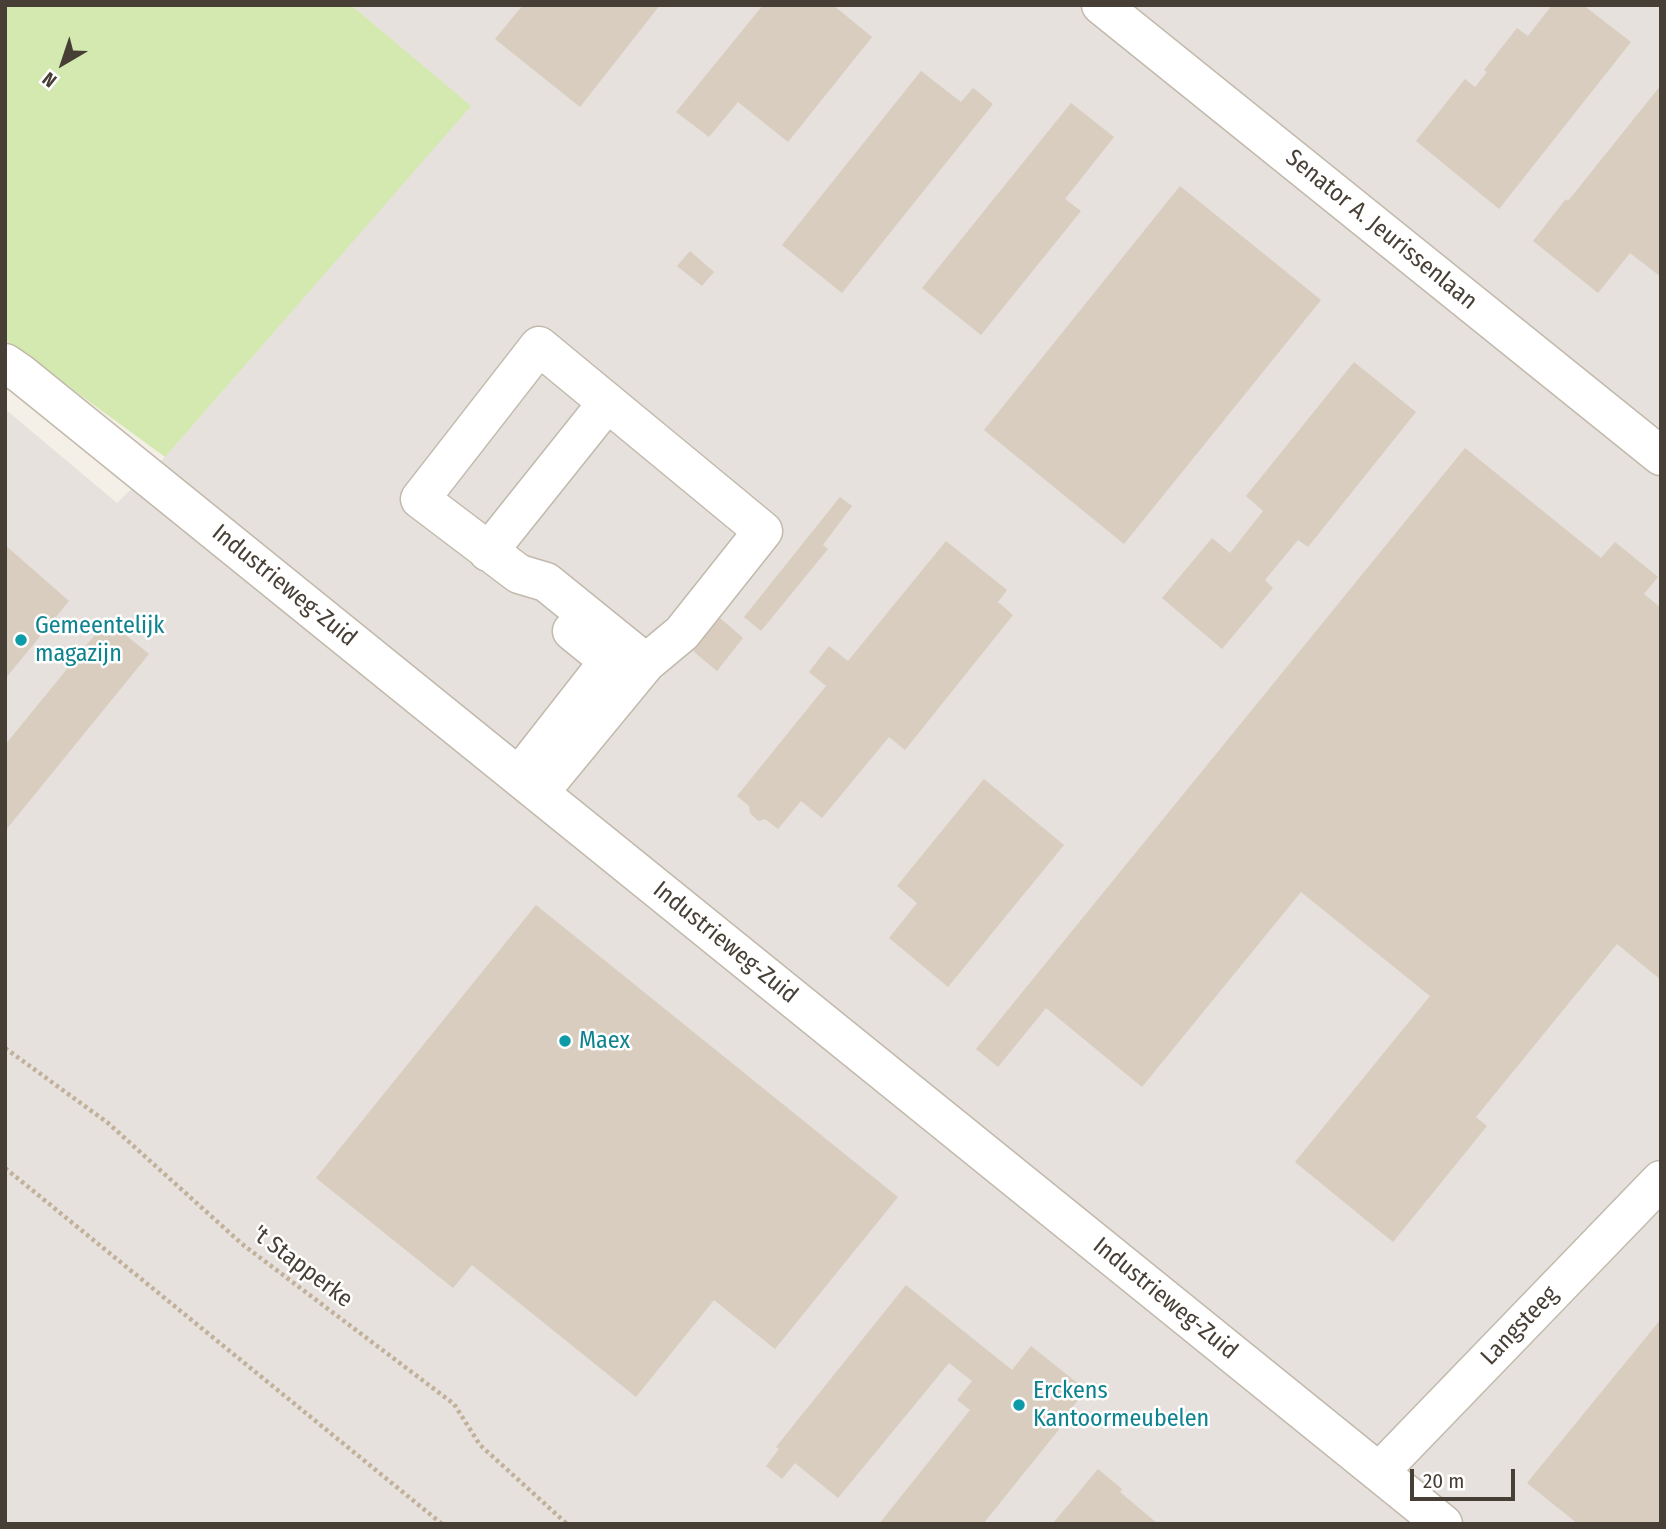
<!DOCTYPE html>
<style>
body{margin:0}
#map{position:relative;width:1666px;height:1529px;overflow:hidden;background:#f4efe7;font-family:"Fira Sans Condensed",sans-serif}
canvas{display:block}
.frame{position:absolute;inset:0;border:7px solid #473f36;pointer-events:none}
.north{position:absolute;left:28px;top:28px;width:70px;height:70px;-webkit-text-stroke:5px #fff;paint-order:stroke;rotate:219deg;font-size:19px;font-weight:700;line-height:28px;text-align:center;color:#473f36}
.north::after{content:'';display:block;margin:auto;width:24px;height:32px;background:#473f36;clip-path:polygon(50% 0,100% 100%,50% 72%,0 100%)}
.scale{position:absolute;left:1410px;top:1469px;width:105px;height:32px;box-sizing:border-box;border:4px solid #473f36;border-top:0;padding-left:9px;font-size:21px;line-height:24px;white-space:nowrap;color:#473f36;-webkit-text-stroke:5px #fff;paint-order:stroke}
</style>
<div id="map">
<canvas width="1666" height="1529"></canvas>
<div class="frame"></div>
<div class="north">N</div>
<div class="scale">20 m</div>
</div>
<script>
const c = document.querySelector('canvas').getContext('2d');
c.lineJoin = 'round';
function paint(path, color) {
  c.fillStyle = color;
  c.fill(path, 'evenodd');
}
function toPath(rows) {
  const path = new Path2D();
  for (const r of rows) {
    path.moveTo(r[0], r[1]);
    for (let i = 2; i < r.length; i += 2) path.lineTo(r[i], r[i + 1]);
  }
  return path;
}
function stroke(path, color, width, dash) {
  c.strokeStyle = color;
  c.lineWidth = width;
  c.lineCap = dash ? 'butt' : 'round';
  c.setLineDash(dash || []);
  c.stroke(path);
}
function label(font, color, halo, rows, align = 'center') {
  c.font = font + ' "Fira Sans Condensed",sans-serif';
  c.lineWidth = 5;
  c.setLineDash([]);
  c.textBaseline = 'middle';
  c.strokeStyle = halo;
  c.fillStyle = color;
  for (const [text, x, y, turn = 0] of rows) {
    c.save();
    c.translate(x, y);
    c.rotate((+turn || 0) * Math.PI / 180);
    c.textAlign = isNaN(turn) ? turn : align;
    if (halo) c.strokeText(text, 0, 0);
    c.fillText(text, 0, 0);
    c.restore();
  }
}
const industrial = toPath([
 [351,5,1661,5,1661,1524,5,1524,5,409,117,503,165,457,470,106]
]);
const green = toPath([
 [5,5,351,5,471,106,165,457,5,340]
]);
const building = toPath([
 [523,5,660,5,580,107,495,39],
 [763,5,833,5,872,37,788,142,738,102,709,137,676,112],
 [1552,5,1583,5,1631,42,1499,209,1416,141,1465,79,1475,87,1487,72,1484,70,1517,28,1528,36],
 [921,71,961,102,973,88,993,104,842,293,782,245],
 [1661,85,1661,277,1630,253,1598,293,1533,241,1566,199,1568,201],
 [1071,103,1114,137,1065,199,1081,211,981,335,922,288],
 [1180,186,1321,300,1124,544,984,430],
 [690,251,714,272,702,286,677,266],
 [1354,362,1416,412,1308,547,1298,540,1265,580,1273,588,1222,649,1162,598,1212,538,1230,553,1263,511,1246,496],
 [1465,448,1601,558,1615,542,1658,577,1644,594,1661,608,1661,980,1617,944,1476,1117,1487,1126,1393,1242,1295,1162,1430,996,1301,892,1142,1087,1046,1008,998,1067,976,1049],
 [840,497,852,506,823,545,828,549,761,631,744,617],
 [946,541,1007,590,998,602,1013,615,905,750,889,737,822,818,801,801,778,829,765,819,758,821,750,813,749,806,737,796,826,686,809,672,829,646,848,661],
 [5,545,69,601,5,679],
 [720,618,743,638,717,671,693,651],
 [107,620,149,654,5,831,5,745],
 [984,779,1064,845,948,987,889,938,917,903,897,886],
 [536,905,898,1197,775,1349,714,1300,636,1397,472,1265,453,1288,316,1178],
 [906,1285,1012,1370,1031,1346,1086,1390,1066,1415,1069,1417,983,1524,879,1524,970,1410,957,1400,972,1381,949,1363,838,1498,795,1463,782,1479,766,1466,779,1449,776,1447],
 [1661,1319,1661,1524,1578,1524,1527,1483],
 [1098,1469,1122,1489,1120,1492,1158,1524,1057,1524,1054,1522]
]);
const path = toPath([
 [5,1048,108,1123,242,1244,454,1404,480,1445,567,1524],
 [5,1168,442,1524]
]);
const minor = toPath([
 [1101,5,1661,456],
 [5,363,21,374,1443,1524],
 [488,552,607,403],
 [519,776,609,661,572,631],
 [539,793,646,663,682,633,763,531,539,346,420,499,519,574,546,582,646,663],
 [1379,1472,1661,1180]
]);
const markers = [
 [21,640,7,"#0f9aa8"],
 [565,1041,7,"#0f9aa8"],
 [1019,1405,7,"#0f9aa8"]
];
const streetNames = [
 ["Senator A. Jeurissenlaan",1381,230,39],
 ["Industrieweg-Zuid",284,586,39],
 ["Industrieweg-Zuid",725,943,39],
 ["'t Stapperke",302,1267,37],
 ["Industrieweg-Zuid",1165,1299,39],
 ["Langsteeg",1520,1326,-46]
];
const cultureNames = [
 ["Gemeentelijk",35,626],
 ["magazijn",35,654],
 ["Maex",579,1041],
 ["Erckens",1033,1391],
 ["Kantoormeubelen",1033,1419]
];
paint(industrial, '#e6e1dc');
paint(green, '#d3e9af');
paint(building, '#d9cdbf');
stroke(minor, '#c2b9ac', 41);
stroke(path, '#c2b19a', 4.5, [3.5, 3.5]);
stroke(minor, '#fff', 38);
for (const [x, y, r, color] of markers) {
  const dot = new Path2D();
  dot.arc(x, y, r, 0, 2 * Math.PI);
  c.fillStyle = color;
  c.fill(dot);
  stroke(dot, '#fff', 2.5);
}
label('24px', '#473f36', '#fff', streetNames);
label('24px', '#0d838f', '#fff', cultureNames, 'left');
</script>
